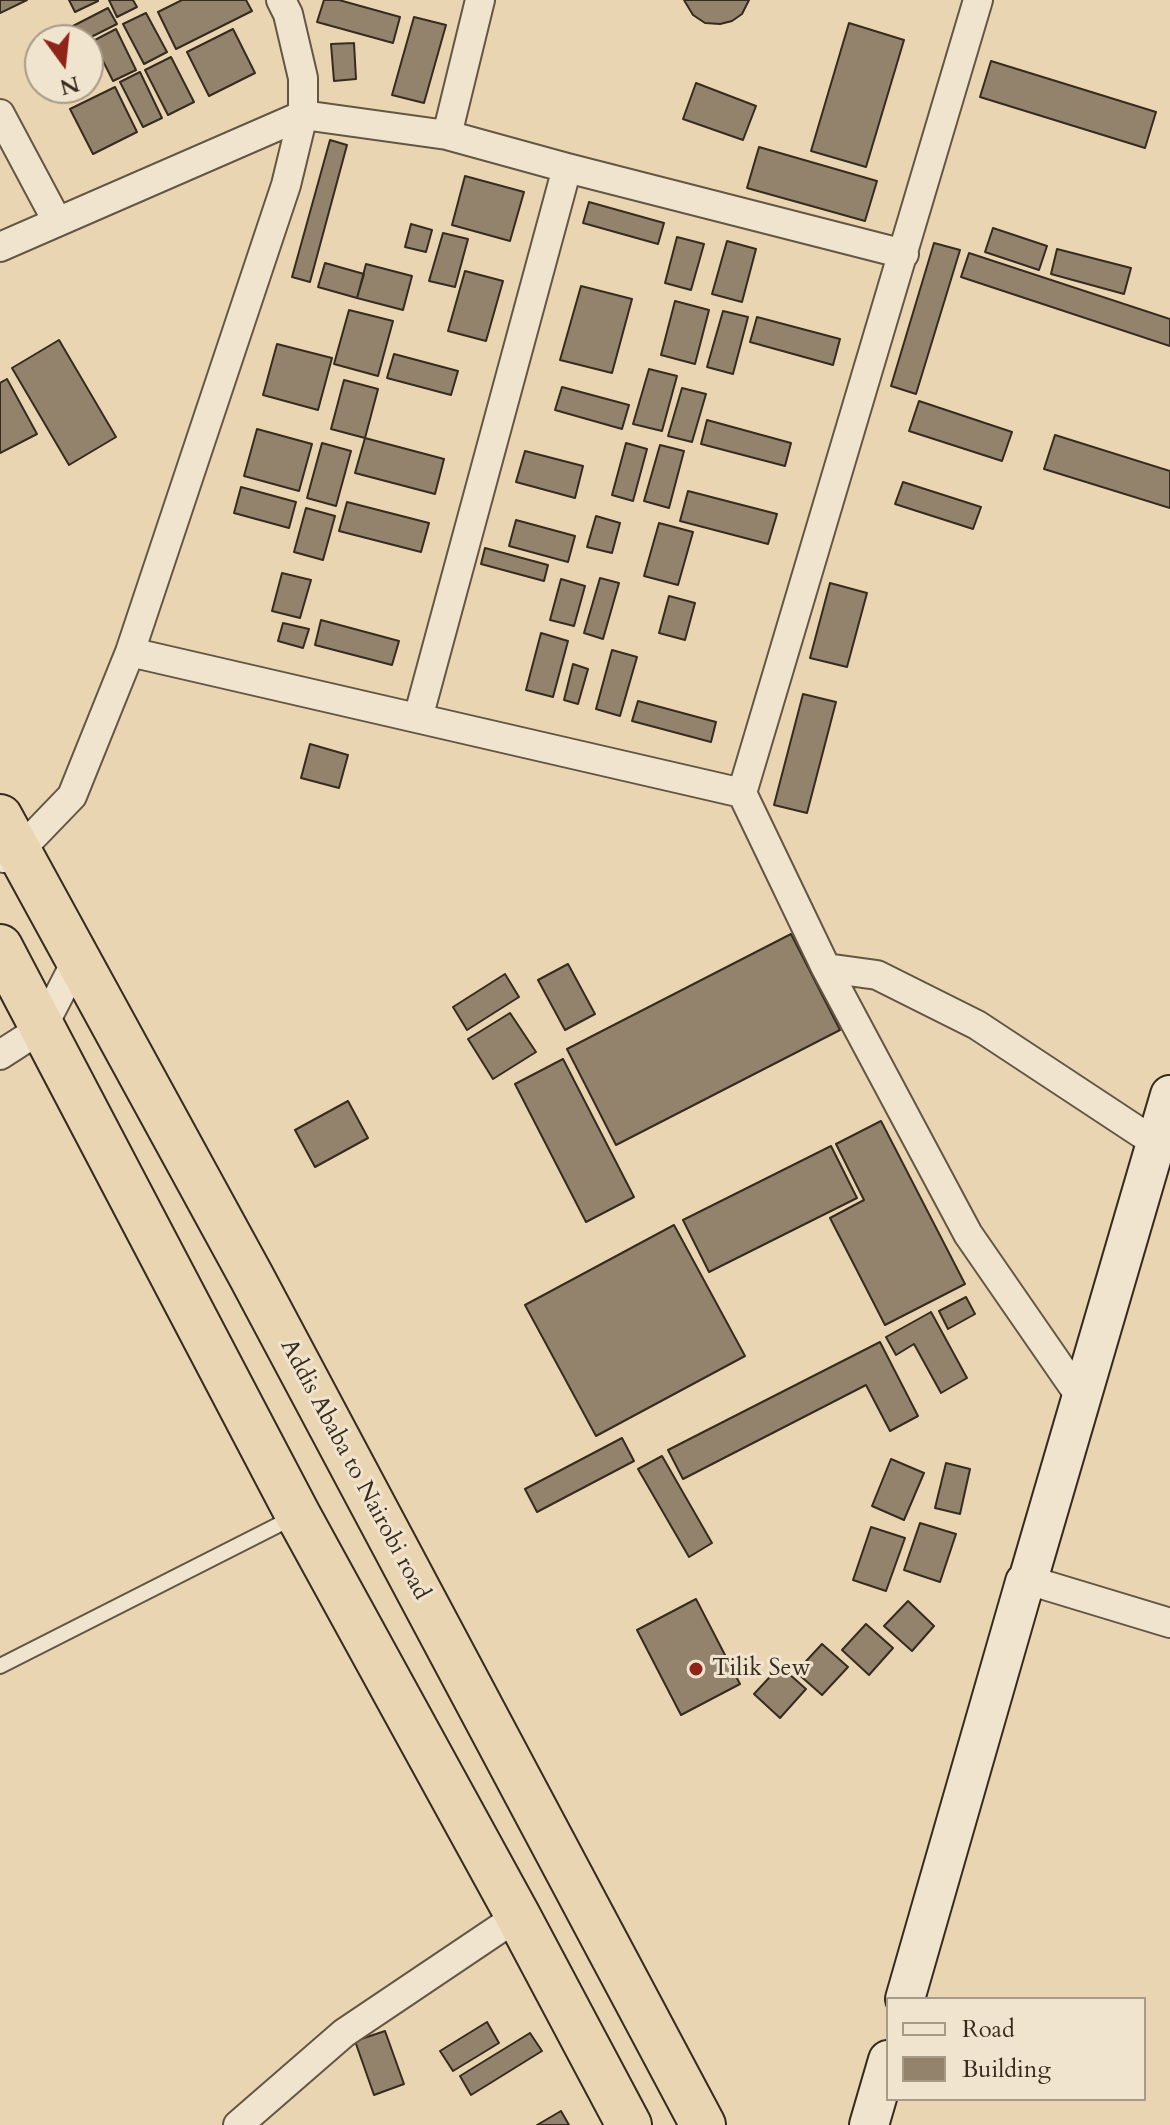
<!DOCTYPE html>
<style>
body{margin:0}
#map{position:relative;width:1170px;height:2125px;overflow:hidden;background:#ead5b3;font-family:Cardo,serif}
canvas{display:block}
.legend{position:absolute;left:886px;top:1997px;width:260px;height:104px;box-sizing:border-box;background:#f1e4ce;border:2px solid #a69a88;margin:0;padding:10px 14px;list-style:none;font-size:24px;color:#362b1f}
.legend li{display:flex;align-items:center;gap:16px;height:40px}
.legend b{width:40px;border:2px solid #a69a88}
.north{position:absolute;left:24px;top:24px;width:80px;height:80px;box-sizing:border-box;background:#f1e4ce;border:2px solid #a69a88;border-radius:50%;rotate:165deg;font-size:22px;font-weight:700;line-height:32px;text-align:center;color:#362b1f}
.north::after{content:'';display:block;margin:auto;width:28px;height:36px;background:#8f2418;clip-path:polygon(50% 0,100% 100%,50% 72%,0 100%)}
</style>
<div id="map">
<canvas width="1170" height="2125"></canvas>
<ul class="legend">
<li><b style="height:10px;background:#f1e4ce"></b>Road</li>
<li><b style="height:22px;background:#94836c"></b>Building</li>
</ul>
<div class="north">N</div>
</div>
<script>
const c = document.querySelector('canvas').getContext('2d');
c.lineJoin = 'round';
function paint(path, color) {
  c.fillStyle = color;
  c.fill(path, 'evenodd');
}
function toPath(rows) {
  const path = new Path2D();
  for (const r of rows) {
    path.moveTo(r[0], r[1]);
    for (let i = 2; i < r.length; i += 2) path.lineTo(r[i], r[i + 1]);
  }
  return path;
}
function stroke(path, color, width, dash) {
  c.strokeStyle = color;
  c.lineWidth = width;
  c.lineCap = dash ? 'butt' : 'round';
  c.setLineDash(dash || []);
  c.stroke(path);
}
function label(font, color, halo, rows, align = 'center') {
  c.font = font + ' Cardo,serif';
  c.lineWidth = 6;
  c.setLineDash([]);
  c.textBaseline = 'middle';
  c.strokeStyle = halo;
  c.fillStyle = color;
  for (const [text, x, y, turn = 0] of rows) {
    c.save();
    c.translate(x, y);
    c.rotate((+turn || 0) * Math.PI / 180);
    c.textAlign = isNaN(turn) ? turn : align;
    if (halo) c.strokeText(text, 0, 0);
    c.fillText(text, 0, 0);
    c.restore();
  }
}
const building = toPath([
 [0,0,27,0,0,13,0,0],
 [69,0,98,0,98,1,75,12,69,0],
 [109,0,133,0,137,7,117,17,109,0],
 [182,0,246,0,252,11,176,49,158,12,182,0],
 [324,0,339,0,400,17,393,43,317,22,324,0],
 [684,0,749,0,742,14,732,21,720,24,705,23,693,15,684,0],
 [108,8,117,24,85,40,80,40,73,26,108,8],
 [146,13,167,52,144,64,123,24,146,13],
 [414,17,446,25,424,103,392,95,414,17],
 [849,23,904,40,866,167,811,151,849,23],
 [116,29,136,70,113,81,93,41,116,29],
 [233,29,255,73,209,96,187,52,233,29],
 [354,43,356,79,334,81,331,44,354,43],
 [171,57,194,102,168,115,145,70,171,57],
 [991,61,1156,112,1145,148,980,97,991,61],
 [140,72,162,118,143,127,120,82,140,72],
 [696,83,756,106,743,140,683,119,696,83],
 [115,87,137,132,93,154,70,109,115,87],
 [330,140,347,145,310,282,292,277,330,140],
 [759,147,877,181,865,221,747,188,759,147],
 [465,176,524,192,510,241,452,225,465,176],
 [589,202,664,223,658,244,583,223,589,202],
 [411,224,432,230,426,252,405,247,411,224],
 [993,228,1047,246,1039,270,985,252,993,228],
 [443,233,468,239,455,287,429,281,443,233],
 [677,237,704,244,691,290,665,283,677,237],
 [727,241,756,249,742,302,712,294,727,241],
 [934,243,960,250,916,394,891,386,934,243],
 [1057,249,1131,268,1124,294,1051,274,1057,249],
 [969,253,1170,319,1170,346,961,277,969,253],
 [325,263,364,274,357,298,318,287,325,263],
 [366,264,412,276,403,310,357,298,366,264],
 [465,271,503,281,486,341,448,331,465,271],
 [581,286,632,299,612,373,560,360,581,286],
 [675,301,709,310,695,364,661,355,675,301],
 [349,310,393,321,378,376,334,364,349,310],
 [723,311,748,317,733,374,707,367,723,311],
 [757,317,840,339,833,365,750,342,757,317],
 [59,340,116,437,69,465,12,368,59,340],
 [277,344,332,358,318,410,263,395,277,344],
 [394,354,458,371,451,395,387,378,394,354],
 [649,369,677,376,662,431,633,424,649,369],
 [7,379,37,434,0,453,0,383,7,379],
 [344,380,378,389,365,438,331,429,344,380],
 [562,387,629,405,622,429,555,410,562,387],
 [682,388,706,394,692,442,668,436,682,388],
 [919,401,1012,432,1002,461,909,431,919,401],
 [707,420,791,443,785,466,701,444,707,420],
 [257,429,312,444,299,491,244,476,257,429],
 [1055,435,1170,471,1170,508,1044,469,1055,435],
 [365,438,444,459,435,494,355,473,365,438],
 [322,443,351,451,336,506,307,498,322,443],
 [626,443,647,449,633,501,612,495,626,443],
 [660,445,684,451,669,508,644,501,660,445],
 [525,451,583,466,575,498,516,482,525,451],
 [903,482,981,507,973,529,895,504,903,482],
 [241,487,296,502,289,528,234,513,241,487],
 [688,491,777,514,768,544,680,521,688,491],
 [347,502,429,523,421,552,339,531,347,502],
 [306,508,335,516,323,560,294,552,306,508],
 [596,516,620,523,612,553,587,547,596,516],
 [516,520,575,536,568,562,509,546,516,520],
 [659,523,693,532,678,585,644,576,659,523],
 [485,548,548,565,544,581,481,564,485,548],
 [282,573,311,580,300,618,272,611,282,573],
 [600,578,619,583,603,639,584,633,600,578],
 [561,579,585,586,574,626,550,620,561,579],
 [830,583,867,593,847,667,810,658,830,583],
 [669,596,695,603,685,640,659,633,669,596],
 [321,620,399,641,392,665,315,645,321,620],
 [283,623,309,629,303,648,278,641,283,623],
 [541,633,568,641,553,697,526,690,541,633],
 [612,650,637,657,620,716,596,709,612,650],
 [573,664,588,669,578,704,564,700,573,664],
 [803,694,836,702,807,813,774,805,803,694],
 [638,701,716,722,711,742,632,721,638,701],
 [310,744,348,755,339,788,301,778,310,744],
 [791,934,840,1030,616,1145,567,1049,791,934],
 [568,964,595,1014,565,1030,538,980,568,964],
 [505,974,519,997,467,1030,453,1007,505,974],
 [510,1013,536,1052,493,1079,468,1039,510,1013],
 [563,1059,634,1197,586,1222,515,1084,563,1059],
 [348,1101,368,1138,315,1167,295,1130,348,1101],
 [881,1121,965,1284,885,1325,830,1218,864,1200,836,1144,881,1121],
 [831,1146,857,1198,709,1272,683,1220,831,1146],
 [674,1225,745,1356,596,1436,525,1305,674,1225],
 [966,1297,975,1314,948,1329,939,1311,966,1297],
 [931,1312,967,1378,941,1393,914,1344,896,1355,886,1337,931,1312],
 [880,1342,918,1416,890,1431,866,1385,683,1479,668,1450,880,1342],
 [622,1438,634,1461,537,1512,525,1489,622,1438],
 [662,1456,712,1543,689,1557,638,1469,662,1456],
 [891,1459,924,1473,904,1520,872,1506,891,1459],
 [946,1463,970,1469,960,1514,935,1508,946,1463],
 [920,1523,956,1534,940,1582,904,1570,920,1523],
 [871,1527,905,1538,886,1591,853,1580,871,1527],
 [696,1599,740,1684,681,1715,637,1630,696,1599],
 [908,1601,934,1626,912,1651,884,1626,908,1601],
 [866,1624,893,1648,869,1675,842,1650,866,1624],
 [822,1644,848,1667,822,1695,796,1672,822,1644],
 [780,1666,806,1689,780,1718,754,1694,780,1666],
 [487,2022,499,2043,453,2071,440,2051,487,2022],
 [385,2031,404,2084,374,2095,355,2041,385,2031],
 [530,2033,542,2051,471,2095,460,2076,530,2033],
 [561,2111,569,2125,537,2125,561,2111]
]);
const lane = toPath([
 [0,1666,294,1517]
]);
const street = toPath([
 [0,114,57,221],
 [447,135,480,0],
 [0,247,303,115,447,135,567,168,904,254],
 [130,652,742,793,826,968,968,1234,1082,1399],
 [418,718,567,168],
 [742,793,978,0],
 [4,858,19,851,72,796,130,652,286,185,303,115,303,78,288,14,281,0],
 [826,968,877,975,977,1025,1156,1143,1170,1146],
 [0,1055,42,1028,77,960],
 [1028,1580,1170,1623],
 [238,2125,344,2033,518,1916]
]);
const secondary = toPath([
 [905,1999,1025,1582,1028,1580,1170,1095],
 [869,2125,888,2060]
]);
const highway = toPath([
 [0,817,251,1276,703,2125],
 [0,947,298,1515,518,1916,629,2125]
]);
const markers = [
 [696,1669,8,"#8f2418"]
];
const streetNames = [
 ["Addis Ababa to Nairobi road",354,1470,62]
];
const poiNames = [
 ["Tilik Sew",712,1669]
];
paint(building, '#94836c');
stroke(building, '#362b1f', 2);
stroke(lane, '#635644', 18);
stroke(street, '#635644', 32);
stroke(secondary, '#362b1f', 42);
stroke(highway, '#362b1f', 48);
stroke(lane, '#f1e4ce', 14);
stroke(street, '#f1e4ce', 28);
stroke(secondary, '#f1e4ce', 38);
stroke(highway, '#ead5b3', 44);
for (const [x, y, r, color] of markers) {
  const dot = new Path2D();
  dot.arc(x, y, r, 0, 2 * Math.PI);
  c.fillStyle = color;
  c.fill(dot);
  stroke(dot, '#f1e4ce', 3);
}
label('24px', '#362b1f', '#f1e4ce', streetNames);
label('24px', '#362b1f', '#f1e4ce', poiNames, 'left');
</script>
